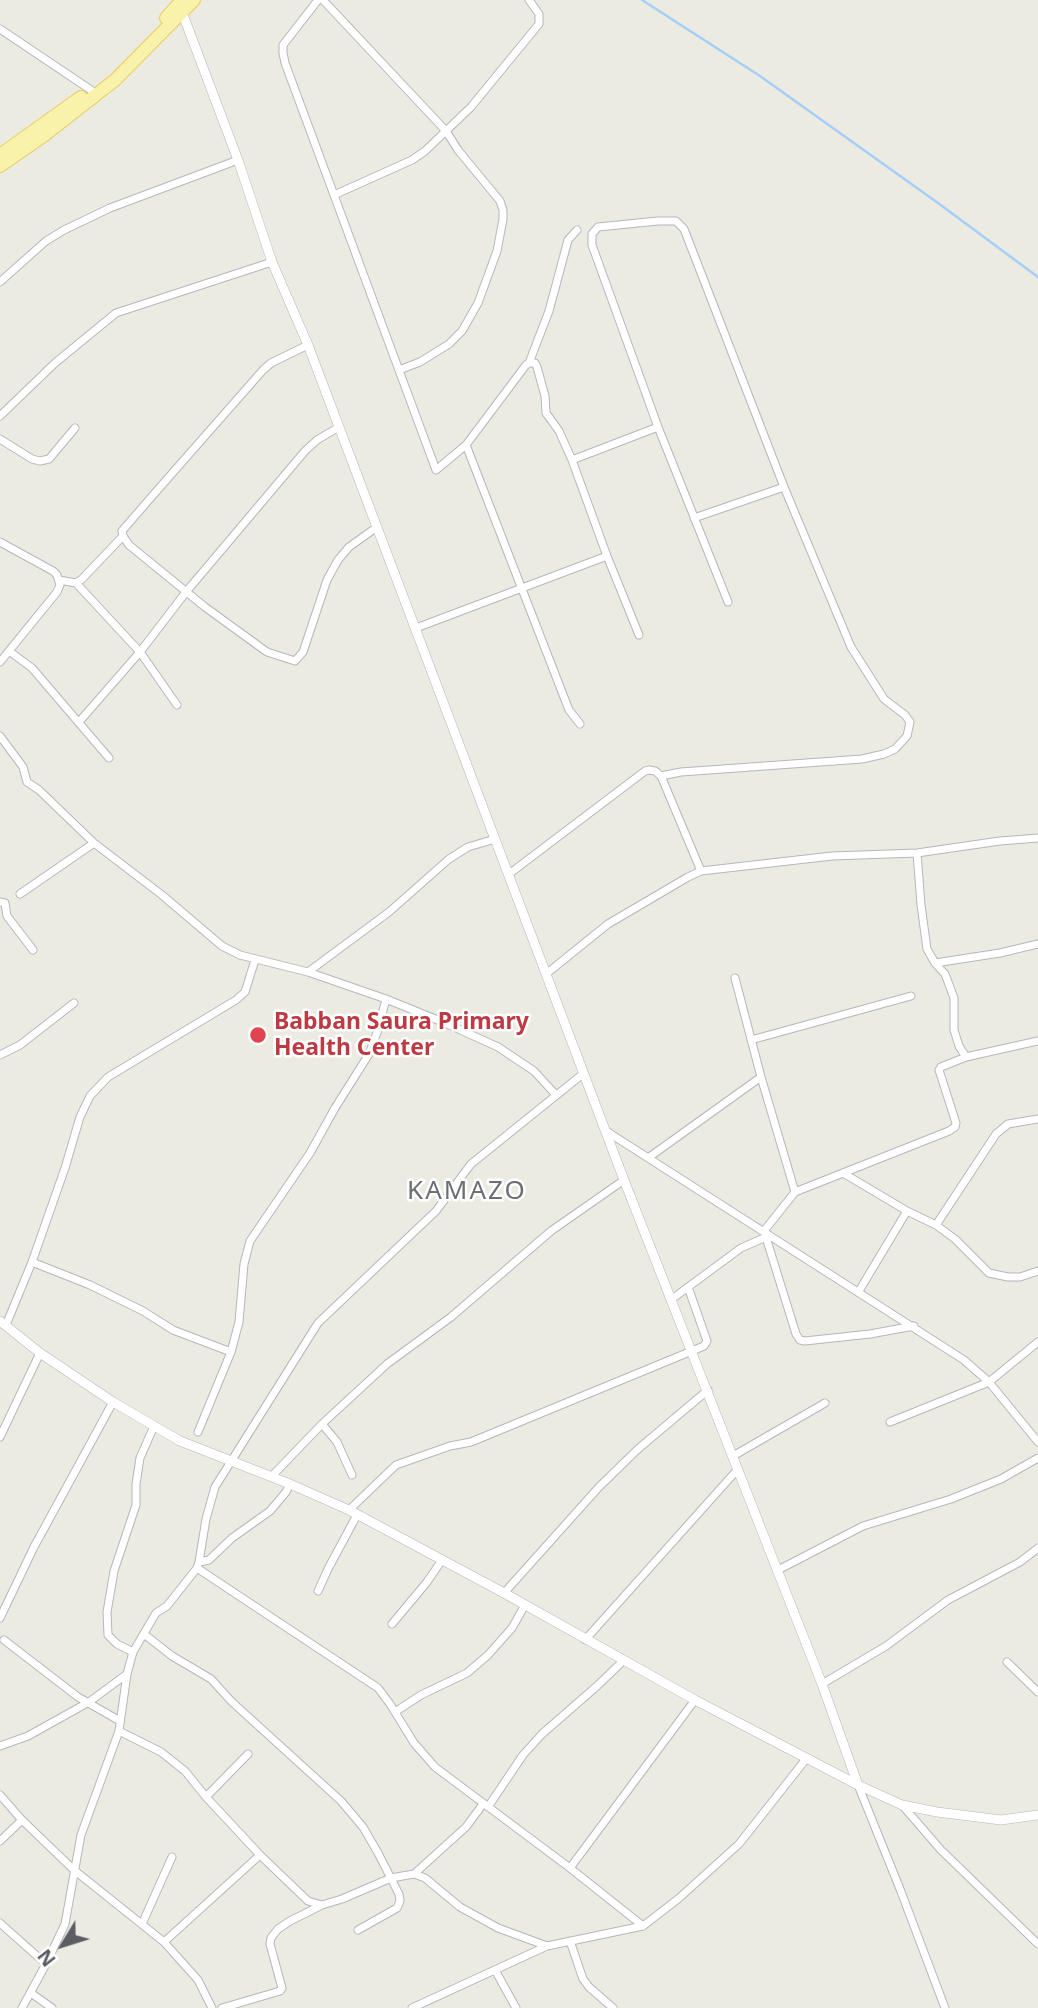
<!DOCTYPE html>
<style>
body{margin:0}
#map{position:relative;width:1038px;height:2008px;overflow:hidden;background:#ecebe2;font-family:"Noto Sans",sans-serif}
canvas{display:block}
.north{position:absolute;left:28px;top:1910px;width:70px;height:70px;-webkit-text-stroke:5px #fff;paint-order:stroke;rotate:232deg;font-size:19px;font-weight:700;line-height:28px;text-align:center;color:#5a5d62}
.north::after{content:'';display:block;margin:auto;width:24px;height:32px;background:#5a5d62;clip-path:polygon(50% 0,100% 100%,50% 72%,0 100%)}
</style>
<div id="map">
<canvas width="1038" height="2008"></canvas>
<div class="north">N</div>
</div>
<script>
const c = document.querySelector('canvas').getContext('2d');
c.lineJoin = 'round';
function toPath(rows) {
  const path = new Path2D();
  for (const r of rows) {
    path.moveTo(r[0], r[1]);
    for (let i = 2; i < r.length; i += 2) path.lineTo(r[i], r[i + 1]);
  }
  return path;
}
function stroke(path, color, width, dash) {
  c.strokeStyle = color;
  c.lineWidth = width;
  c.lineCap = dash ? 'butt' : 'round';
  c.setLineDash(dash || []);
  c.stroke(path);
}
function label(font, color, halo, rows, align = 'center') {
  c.font = font + ' "Noto Sans",sans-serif';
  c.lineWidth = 5;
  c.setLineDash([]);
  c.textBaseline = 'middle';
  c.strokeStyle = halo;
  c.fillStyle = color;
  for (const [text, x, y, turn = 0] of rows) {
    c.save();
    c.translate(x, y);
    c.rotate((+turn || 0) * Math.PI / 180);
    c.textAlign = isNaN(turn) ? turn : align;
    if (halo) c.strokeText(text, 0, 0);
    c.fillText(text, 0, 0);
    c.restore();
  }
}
const stream = toPath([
 [642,0,760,76,938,203,1038,277]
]);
const minor = toPath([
 [318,0,283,45,283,53,285,63,436,470,466,445,526,365,529,363,535,363,537,367,545,396,546,413,559,431,572,460,607,556,639,635],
 [323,0,446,131,458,150,500,201,503,210,503,219,497,251,478,303,462,331,449,344,420,362,399,370],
 [0,29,91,90],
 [334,195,412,160,425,151,471,107,539,24,539,14,529,0],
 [0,282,46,241,64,230,110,208,238,160],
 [308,345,271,363,263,370,154,494,122,531,123,536,129,545,205,607,267,652,295,661,303,652,327,580,338,560,349,547,377,527],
 [529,363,549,311,568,240,577,230],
 [0,416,55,363,116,313,272,262],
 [0,439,32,459,40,461,49,459,75,428],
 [466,445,569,710,580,724],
 [572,460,658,427],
 [694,518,784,487],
 [0,542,53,571,57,575,60,585,57,592,0,662],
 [59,580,76,583,140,652,177,705],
 [76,583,82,579,123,536],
 [416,628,607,556],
 [9,651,32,668,109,758],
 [79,722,140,652,186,592,305,451,317,440,339,427],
 [0,736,23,767,27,782,39,790,94,843,162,895,222,946,240,955,308,972,386,999,445,1023,498,1047,534,1071,556,1095],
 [661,776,681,772,862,759,884,754,895,749,907,736,910,722,905,715,884,699,851,647,784,487,684,229,676,221,658,221,598,227,592,234,592,245,658,427,728,602],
 [917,853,921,905,927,949,935,963,945,974,954,998,954,1030,959,1046,966,1057],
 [509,874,645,771,649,770,655,771,661,776,701,871],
 [20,894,94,843],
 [0,902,5,903,7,916,33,950],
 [935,963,1000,953,1038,944],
 [308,972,389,912,449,859,468,847,495,839],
 [546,974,608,924,688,877,701,871,832,856,917,853,1000,841,1038,838],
 [735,978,761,1077,795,1192,764,1231,796,1334,800,1340,805,1341,870,1334,914,1326],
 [751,1040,911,996],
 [0,1055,20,1045,74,1003],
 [606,1131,964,1360,989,1382,1038,1442],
 [648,1158,761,1077],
 [843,1173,907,1211,936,1225,955,1239,989,1273,1008,1277,1020,1277,1038,1271],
 [795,1192,949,1131,955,1127,956,1123,939,1070,941,1067,966,1057,1038,1041],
 [936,1225,996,1134,1008,1124,1038,1119],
 [32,1262,90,1285,143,1311,173,1330,231,1352],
 [859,1291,907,1211],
 [672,1299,741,1248,766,1237],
 [6,1325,32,1262,65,1168,80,1117,90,1096,108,1077,236,1000,245,992,255,960],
 [890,1422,989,1382,1038,1342],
 [322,1424,337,1442,352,1475],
 [198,1432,231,1352,239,1322,244,1264,250,1241,310,1153,335,1108,369,1054,378,1030,386,999],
 [0,1437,40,1353],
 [733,1456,825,1403],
 [271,1477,322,1424,387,1364,451,1317,551,1231,624,1180],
 [349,1510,396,1465,450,1446,471,1442,704,1346,707,1341,688,1287],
 [199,1562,209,1560,232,1538,270,1511,286,1492,290,1484],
 [197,1568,378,1688,390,1704,414,1743,435,1767,570,1868,643,1926],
 [778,1570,863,1526,951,1499,1001,1479,1038,1458],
 [318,1591,328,1569,357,1515],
 [504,1593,599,1487,638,1449,708,1390],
 [0,1618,34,1547,113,1402],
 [392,1624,427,1582,442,1560],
 [144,1634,172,1656,211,1679,232,1702,341,1801,363,1827,378,1853,399,1894,400,1901,397,1908,358,1930],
 [4,1640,78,1697,120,1721],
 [585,1640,738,1469],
 [133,1652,117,1644,108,1635,107,1612,114,1571,136,1505,136,1484,140,1458,154,1426],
 [1007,1662,1038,1692],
 [822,1684,886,1646,948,1600,1020,1562,1038,1548],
 [395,1712,421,1695,467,1673,488,1655,512,1628,525,1605],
 [119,1731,161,1752,185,1771,206,1797,260,1855,308,1901,322,1905,342,1899,391,1878,414,1874,425,1878,460,1907,498,1928,547,1946],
 [0,1746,28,1736,89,1702,127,1674],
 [858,1785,900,1889,945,2008],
 [0,1795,22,1820,74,1870,164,1942,198,1980,212,2008],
 [206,1797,248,1754],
 [902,1805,941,1850,1038,1944],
 [488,1807,523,1755,542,1734,597,1686,624,1660],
 [0,1841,22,1820],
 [570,1868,695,1700],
 [414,1874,466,1827,483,1804],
 [0,1923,46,1964],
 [142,1924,172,1857],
 [570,1941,583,1979,589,1987,613,2008],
 [164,1942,260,1855],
 [495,1970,516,2008],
 [31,1993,52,2008],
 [22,2008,46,1964,65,1924,81,1835,119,1731,127,1674,133,1652,156,1613,167,1606,197,1568,199,1562,206,1519,215,1487,318,1323,436,1211,471,1164,584,1073],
 [222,2008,280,1991,282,1988,270,1944,271,1938,278,1929,290,1921,322,1905],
 [412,2008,547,1946,643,1926,678,1899,739,1844,806,1759]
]);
const tertiary = toPath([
 [182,12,238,160,272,262,308,345,624,1180,822,1684,858,1785],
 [0,1321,40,1353,113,1402,180,1441,290,1484,349,1510,504,1593,695,1700,858,1785,902,1805,937,1812,1001,1820,1038,1815]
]);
const primary = toPath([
 [166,18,182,0],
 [0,155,81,97],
 [0,166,46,134,115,80,194,0]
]);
const markers = [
 [258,1035,9,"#e0444e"]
];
const healthNames = [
 ["Babban Saura Primary",274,1022],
 ["Health Center",274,1048]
];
const quarterNames = [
 ["KAMAZO",467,1192]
];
stroke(stream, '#a5cef9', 2.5);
stroke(minor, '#b4b7bc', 9);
stroke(tertiary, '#b4b7bc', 10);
stroke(primary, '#e7cc60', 14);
stroke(minor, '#fff', 7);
stroke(tertiary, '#fff', 9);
stroke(primary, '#f9f2aa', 12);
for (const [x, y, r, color] of markers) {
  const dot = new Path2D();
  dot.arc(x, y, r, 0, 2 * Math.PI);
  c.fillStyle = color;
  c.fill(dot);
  stroke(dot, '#fff', 2.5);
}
label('bold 23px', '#be3a42', '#fff', healthNames, 'left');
c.letterSpacing = '2px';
label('26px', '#6b6f74', '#fff', quarterNames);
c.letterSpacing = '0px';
</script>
